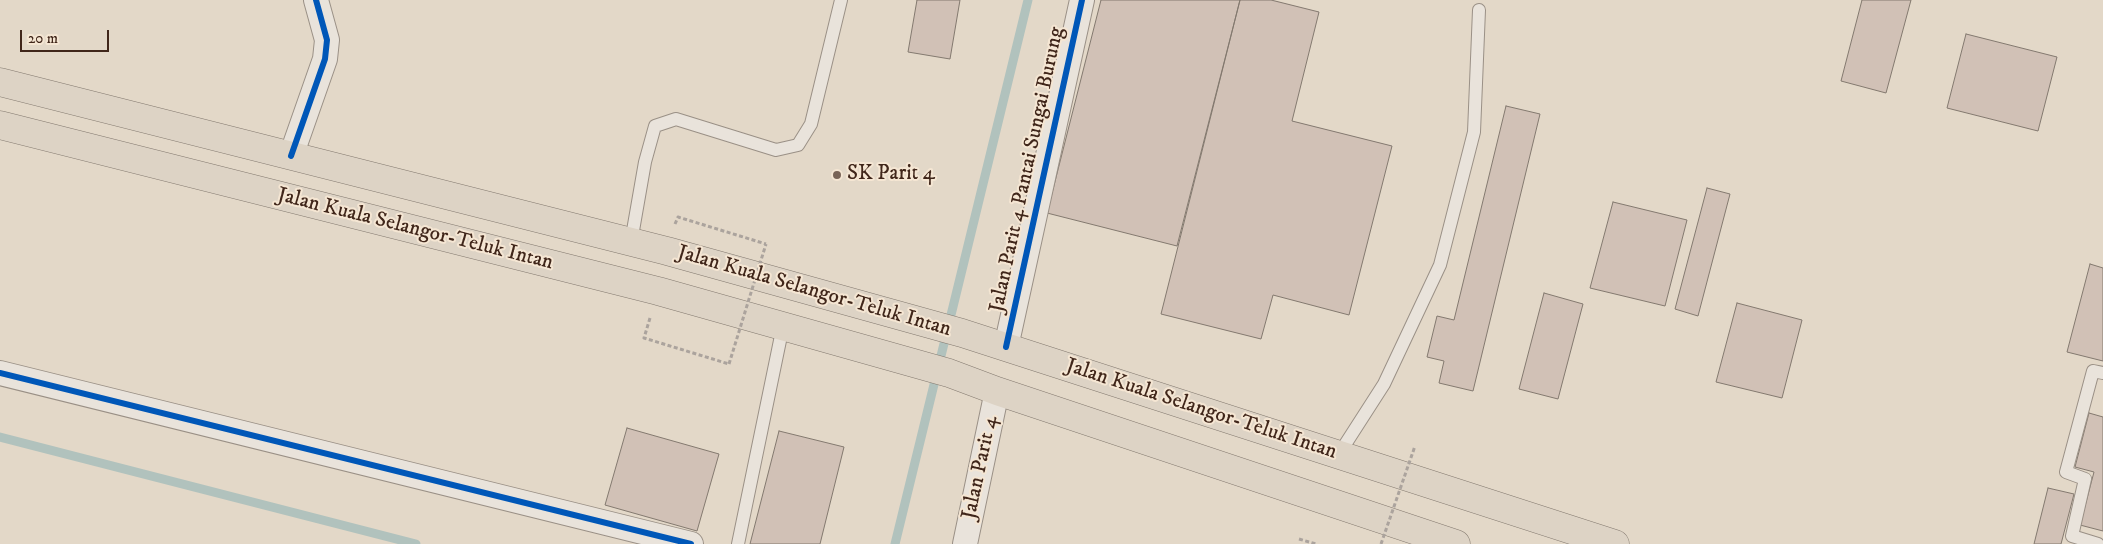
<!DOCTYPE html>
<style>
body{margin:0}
#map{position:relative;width:2103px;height:544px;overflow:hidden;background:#e3d8c8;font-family:"IM FELL DW Pica",serif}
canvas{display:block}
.scale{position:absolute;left:20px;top:30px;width:89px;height:22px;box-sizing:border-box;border:2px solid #40261a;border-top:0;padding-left:6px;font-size:15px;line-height:18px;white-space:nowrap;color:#40261a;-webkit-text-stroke:4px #f5e6d3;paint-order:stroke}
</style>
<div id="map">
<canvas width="2103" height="544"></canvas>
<div class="scale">20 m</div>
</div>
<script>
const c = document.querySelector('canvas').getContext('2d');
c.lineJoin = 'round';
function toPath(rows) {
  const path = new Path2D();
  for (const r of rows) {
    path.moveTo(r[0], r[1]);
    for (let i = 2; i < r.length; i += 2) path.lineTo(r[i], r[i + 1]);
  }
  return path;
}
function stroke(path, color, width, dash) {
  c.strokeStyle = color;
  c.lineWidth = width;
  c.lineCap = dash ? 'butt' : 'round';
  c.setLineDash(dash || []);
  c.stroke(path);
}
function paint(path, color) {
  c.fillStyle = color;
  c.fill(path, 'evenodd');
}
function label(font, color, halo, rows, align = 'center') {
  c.font = font + ' "IM FELL DW Pica",serif';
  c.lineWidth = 4;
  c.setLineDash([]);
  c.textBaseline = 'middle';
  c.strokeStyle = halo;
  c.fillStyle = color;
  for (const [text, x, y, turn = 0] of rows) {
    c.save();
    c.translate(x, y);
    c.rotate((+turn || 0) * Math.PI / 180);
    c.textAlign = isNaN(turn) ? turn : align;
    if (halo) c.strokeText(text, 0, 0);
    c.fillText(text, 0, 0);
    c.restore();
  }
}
const stream = toPath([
 [0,437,416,544],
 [895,544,1028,0]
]);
const building = toPath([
 [917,0,960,0,950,59,908,52,917,0],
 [1101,0,1240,0,1177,246,1047,213,1101,0],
 [1240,0,1271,0,1319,12,1292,121,1392,146,1349,315,1273,295,1261,339,1161,314,1240,0],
 [1862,0,1911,0,1886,93,1841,81,1862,0],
 [1966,34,2057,57,2038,131,1947,108,1966,34],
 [1506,106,1540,114,1473,391,1439,383,1444,361,1427,357,1437,316,1454,320,1506,106],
 [1707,188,1730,194,1698,316,1675,309,1707,188],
 [1613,202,1687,220,1665,306,1590,288,1613,202],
 [2090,264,2103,268,2103,361,2067,352,2090,264],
 [1544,293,1583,304,1558,399,1519,389,1544,293],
 [1737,303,1802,320,1782,398,1716,382,1737,303],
 [2089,413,2103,417,2103,531,2080,525,2094,472,2075,467,2089,413],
 [627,428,719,454,697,531,605,505,627,428],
 [779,431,844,447,820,544,750,544,779,431],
 [2048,488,2074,494,2061,544,2034,544,2048,488]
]);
const path = toPath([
 [675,224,678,217,766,244],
 [650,318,644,338,729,364],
 [1299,539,1316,544]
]);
const lane = toPath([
 [631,242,645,162,655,126,676,119,776,150,798,145,811,124,841,0],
 [1339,454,1384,384,1440,265,1474,132,1479,10],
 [738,544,783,326],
 [2098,544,2072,536,2085,479,2066,472,2093,371,2103,373]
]);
const street = toPath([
 [291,156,325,59,327,40,316,0],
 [1006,347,1082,0],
 [0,373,691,544],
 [965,544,997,391]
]);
const highway = toPath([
 [0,82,667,251,962,333,1615,544],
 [0,125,658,291,949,373,997,391,1456,544]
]);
const pathBridge = toPath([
 [729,364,766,244],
 [1381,544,1415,446]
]);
const cycleway = toPath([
 [291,156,325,59,327,40,316,0],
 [1006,347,1082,0],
 [0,373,691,544]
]);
const markers = [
 [837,175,5,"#796457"]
];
const streetNames = [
 ["Jalan Parit 4 Pantai Sungai Burung",1028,170,-78],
 ["Jalan Kuala Selangor-Teluk Intan",415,230,14],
 ["Jalan Kuala Selangor-Teluk Intan",814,292,16],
 ["Jalan Kuala Selangor-Teluk Intan",1201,410,18],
 ["Jalan Parit 4",981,468,-78]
];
const poiNames = [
 ["SK Parit 4",847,175]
];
stroke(stream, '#b1c2bd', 9);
paint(building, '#d1c1b6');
stroke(building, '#83796f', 1);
stroke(lane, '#9a9086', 14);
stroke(street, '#9a9086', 26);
stroke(highway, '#83796f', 29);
stroke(path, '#aba39d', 3, [4, 2.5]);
stroke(lane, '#e9e3db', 12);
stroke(street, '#e9e3db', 24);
stroke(highway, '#ddd3c5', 28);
stroke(pathBridge, '#aba39d', 3, [4, 2.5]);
stroke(cycleway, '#0057b8', 6);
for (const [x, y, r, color] of markers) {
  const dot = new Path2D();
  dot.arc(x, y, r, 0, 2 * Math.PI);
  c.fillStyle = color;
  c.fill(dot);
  stroke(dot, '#f5e6d3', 2);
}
label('21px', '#40261a', '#f5e6d3', streetNames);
label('21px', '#40261a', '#f5e6d3', poiNames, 'left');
</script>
